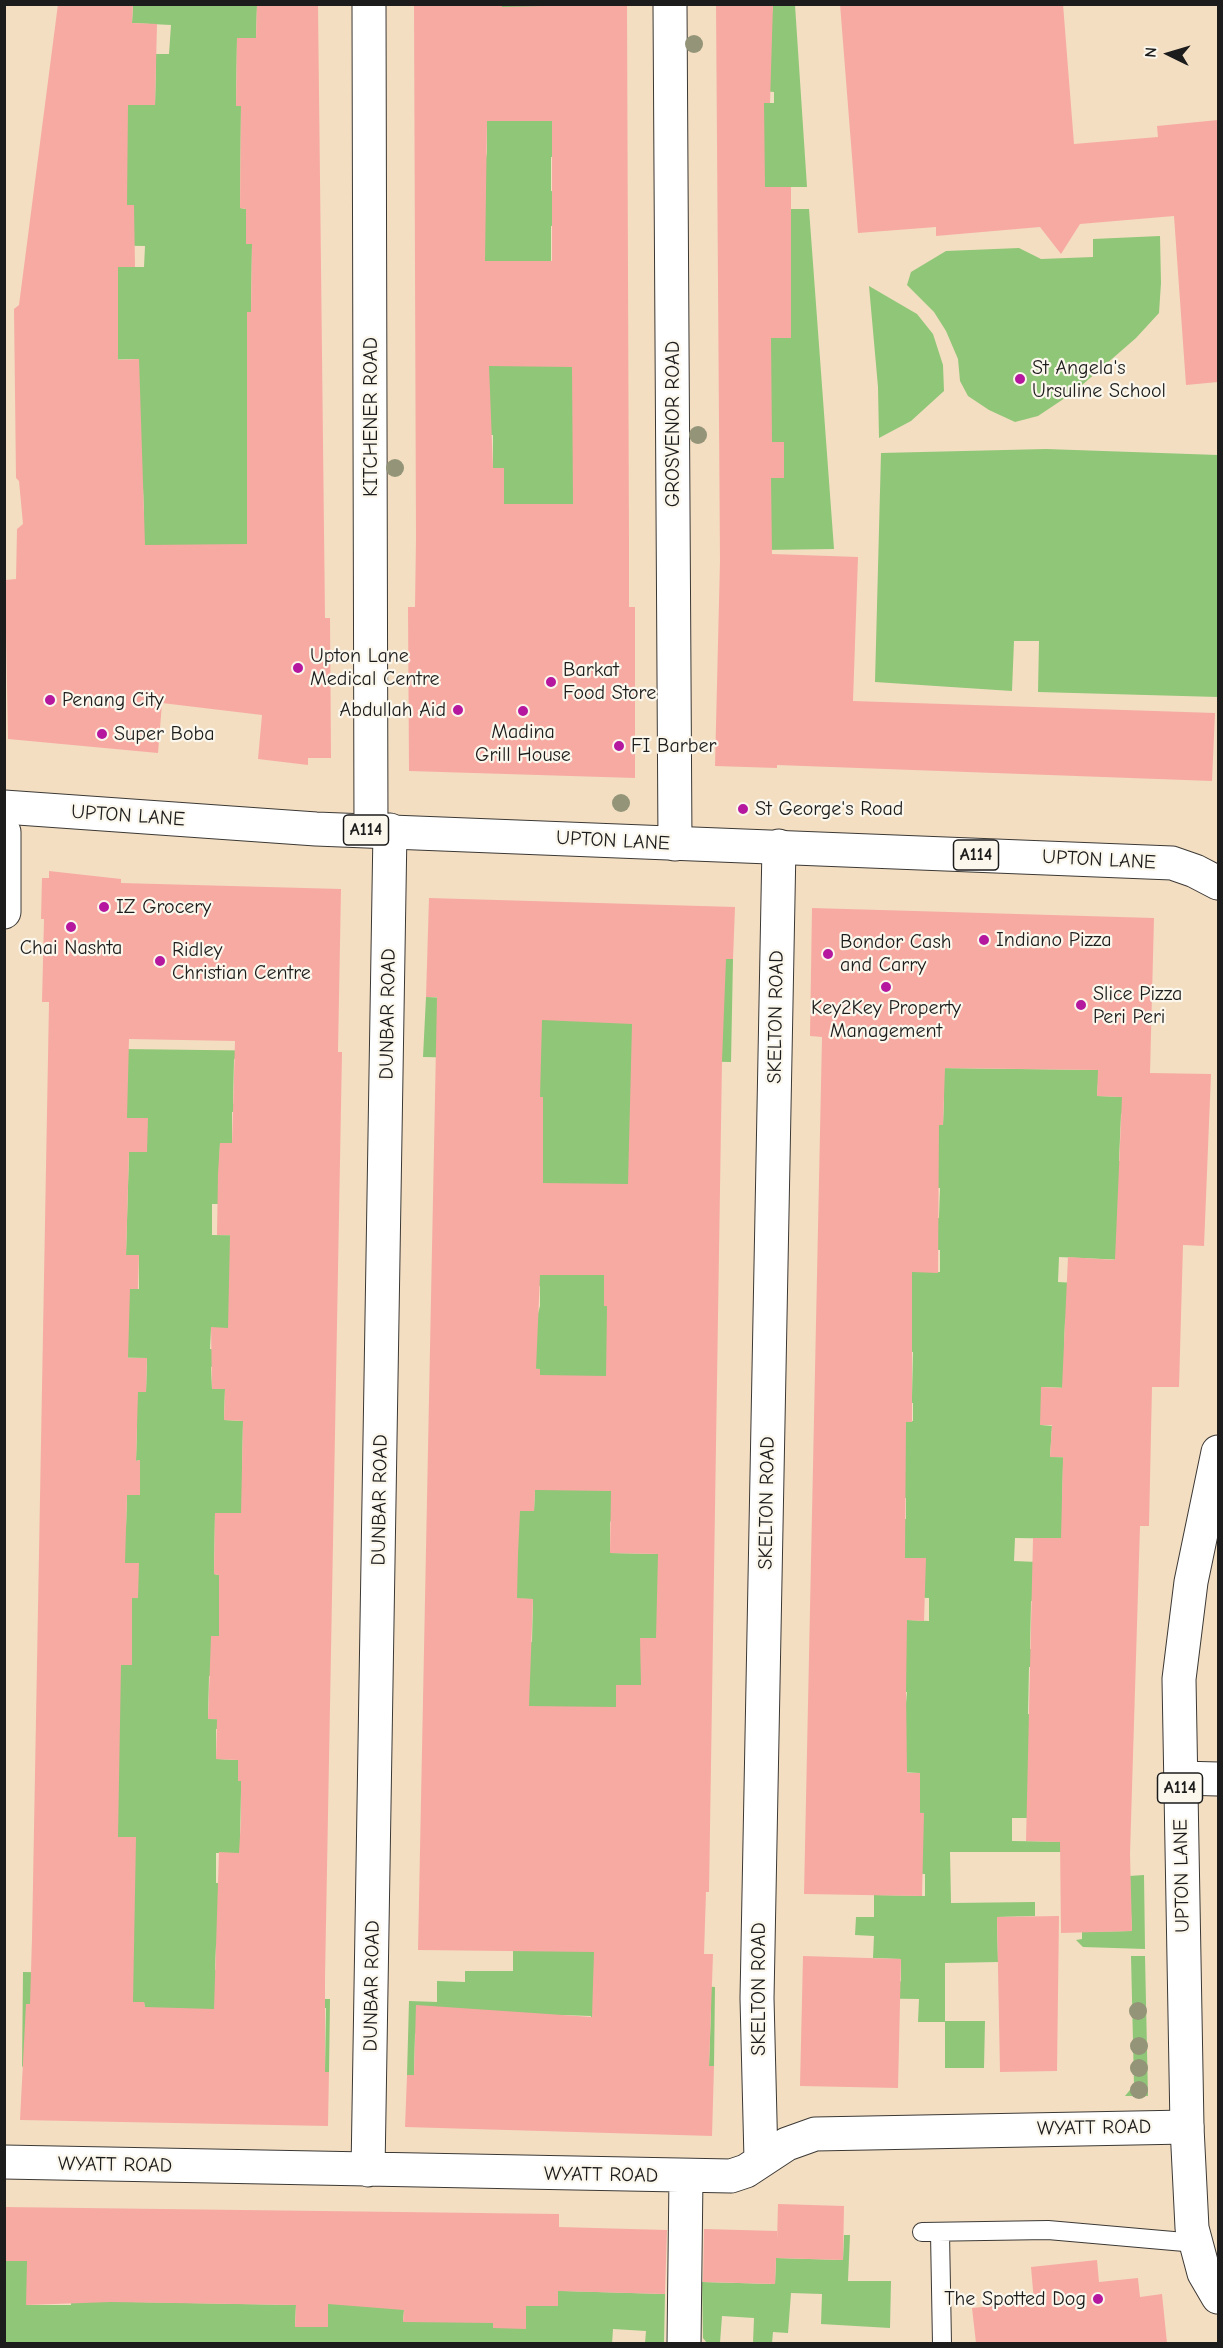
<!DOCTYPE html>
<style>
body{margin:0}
#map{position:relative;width:1223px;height:2348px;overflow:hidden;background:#f3dec2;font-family:"Comic Neue",sans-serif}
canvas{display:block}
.frame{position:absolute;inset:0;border:6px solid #1c1c1c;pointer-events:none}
.north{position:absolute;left:1139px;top:24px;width:60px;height:60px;-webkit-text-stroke:4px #fbf7ec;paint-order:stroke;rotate:275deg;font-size:16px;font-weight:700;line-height:24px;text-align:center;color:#1c1c1c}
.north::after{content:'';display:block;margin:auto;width:21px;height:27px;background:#1c1c1c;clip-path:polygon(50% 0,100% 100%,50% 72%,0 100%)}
</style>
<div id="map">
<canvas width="1223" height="2348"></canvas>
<div class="frame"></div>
<div class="north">N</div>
</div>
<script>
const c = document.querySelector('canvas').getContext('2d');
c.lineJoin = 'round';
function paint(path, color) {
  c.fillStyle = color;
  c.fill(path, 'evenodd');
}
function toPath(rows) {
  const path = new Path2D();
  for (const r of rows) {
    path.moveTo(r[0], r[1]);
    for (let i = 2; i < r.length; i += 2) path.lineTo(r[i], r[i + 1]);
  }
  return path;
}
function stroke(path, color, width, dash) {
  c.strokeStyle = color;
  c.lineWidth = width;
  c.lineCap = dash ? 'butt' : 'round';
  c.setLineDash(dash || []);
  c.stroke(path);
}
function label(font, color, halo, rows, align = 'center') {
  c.font = font + ' "Comic Neue",sans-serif';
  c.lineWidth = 4.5;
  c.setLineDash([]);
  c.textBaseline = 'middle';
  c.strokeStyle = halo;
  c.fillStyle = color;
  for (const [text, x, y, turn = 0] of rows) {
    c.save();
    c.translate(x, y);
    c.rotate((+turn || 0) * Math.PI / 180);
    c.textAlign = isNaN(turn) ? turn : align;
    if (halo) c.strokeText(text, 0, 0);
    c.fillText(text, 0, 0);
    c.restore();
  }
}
const green = toPath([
 [133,5,257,5,256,38,237,38,236,106,241,106,240,208,246,209,246,244,252,244,251,312,247,313,247,347,278,545,75,546,144,513,143,488,75,490,139,359,96,360,96,351,118,351,117,307,111,267,144,267,145,246,73,245,118,205,93,105,155,105,156,62,97,60,132,54,169,54,171,25,132,23],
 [502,5,578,5,531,92,531,121,571,121,572,156,551,157,551,191,561,192,562,225,551,226,551,294,573,367,574,504,551,504,550,539,504,504,504,469,493,468,493,435,490,435,468,261,487,152,487,126,483,125],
 [773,5,795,5,807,187,764,187,764,103,774,103,774,92,764,91],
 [785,209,809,209,834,549,762,550,771,541,771,478,784,477,784,442,771,442,771,338,791,338],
 [1160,236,1161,283,1159,313,1136,338,1074,392,1038,416,1015,422,989,410,968,396,960,381,958,359,946,331,934,312,907,285,911,272,946,251,1019,248,1041,259,1093,257,1093,239],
 [869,286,917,314,933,334,943,365,944,391,911,421,879,438,878,387],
 [1046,449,1218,455,1218,697,1038,692,1039,641,1014,641,1012,691,875,682,881,453],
 [726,959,733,959,731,1062,670,1061,667,1176,599,1275,604,1275,604,1306,665,1307,664,1376,595,1376,597,1490,662,1492,610,1522,610,1553,658,1554,659,1686,617,1685,616,1707,589,1707,603,1769,594,1979,715,1987,714,2066,709,2066,711,2010,589,2075,591,2016,561,2015,415,2034,414,2075,407,2075,409,2001,437,2002,437,1981,465,1982,465,1971,513,1971,513,1951,532,1951,472,1641,532,1642,533,1599,472,1598,474,1510,534,1511,540,1369,524,1368,540,1306,540,1286,479,1284,543,1183,482,1097,540,1059,423,1057,426,997,450,998],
 [122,1049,287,1051,287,1060,234,1059,233,1104,286,1105,286,1113,232,1112,232,1143,220,1143,218,1204,212,1204,212,1235,283,1236,228,1328,211,1328,210,1349,281,1350,211,1367,212,1389,225,1389,224,1420,243,1421,242,1474,279,1474,242,1513,215,1513,214,1574,219,1575,219,1597,241,1597,275,1677,209,1676,208,1719,250,1720,249,1729,216,1729,216,1759,238,1760,274,1782,241,1791,240,1840,272,1853,216,1853,216,1883,239,1883,224,1945,216,1945,215,1970,300,1999,330,1999,329,2072,325,2072,326,2008,299,2007,237,2018,145,2008,144,2002,114,2002,22,2067,23,1972,128,1974,118,1837,118,1803,87,1665,132,1665,128,1598,138,1597,138,1563,118,1563,126,1528,127,1495,139,1460,136,1461,137,1427,126,1392,146,1392,147,1358,92,1357,94,1289,139,1289,139,1255,126,1255,129,1152,148,1118,127,1118],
 [934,1068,1099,1070,1097,1096,1153,1098,1121,1114,1119,1161,1150,1163,1125,1260,1059,1257,1058,1282,1094,1284,1065,1320,1064,1351,1069,1388,1042,1387,1041,1425,1052,1426,1050,1457,1094,1458,1063,1465,1062,1512,1082,1539,1015,1538,1014,1561,1037,1562,1080,1602,1031,1601,1030,1649,1078,1650,1078,1668,1029,1667,1028,1714,1077,1716,1030,1818,1012,1818,1012,1841,1078,1842,1078,1852,950,1852,951,1903,1035,1902,1035,1916,997,1917,998,1962,945,1963,945,2021,985,2021,984,2068,945,2068,945,2022,918,2022,919,1999,852,1998,901,1981,901,1959,873,1958,874,1936,855,1935,856,1917,874,1917,874,1895,925,1896,925,1874,855,1872,924,1813,856,1811,919,1773,900,1772,907,1692,858,1691,907,1620,929,1621,929,1598,860,1596,925,1558,904,1558,862,1518,906,1519,906,1498,890,1497,906,1422,913,1421,913,1403,865,1402,912,1396,913,1352,904,1351,868,1271,940,1272,940,1250,911,1249,910,1217,939,1218,940,1188,914,1187,939,1125,943,1125,944,1098],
 [1144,1875,1145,1949,1083,1947,1076,1940,1082,1939,1082,1932,1132,1931,1129,1876],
 [1131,1956,1145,1956,1148,2096,1125,2096,1134,2085],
 [558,2235,564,2291,665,2294,664,2343,645,2343,646,2331,613,2329,612,2344,5,2344,5,2261,27,2261,27,2305,71,2305,72,2261,132,2302,296,2305,295,2326,328,2327,328,2285,404,2310,403,2321,526,2290,535,2306,558,2306],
 [844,2235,850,2235,848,2281,891,2281,890,2328,821,2324,822,2294,791,2293,788,2333,773,2332,772,2343,753,2343,754,2318,722,2316,720,2343,707,2343,703,2338,702,2282,775,2284,776,2258,843,2260]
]);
const building = toPath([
 [58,4,133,4,132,23,157,24,155,105,128,105,127,205,134,205,135,267,118,267,118,360,139,359,145,545,247,544,247,312,251,312,252,244,246,244,246,209,240,208,241,106,236,106,237,38,256,38,257,4,318,4,325,618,330,618,331,758,308,758,308,765,258,759,262,715,162,703,158,753,8,739,5,580,16,579,17,529,23,524,19,481,16,478,14,309,19,305],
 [414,4,502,4,502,7,627,4,629,538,629,607,635,607,635,778,409,771,408,607,415,607,416,538],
 [487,121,552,121,552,261,485,261],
 [489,366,572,367,573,504,504,504,504,468,493,468],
 [716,4,773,4,770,103,764,103,765,187,791,187,791,338,771,338,772,442,784,442,784,478,771,478,772,554,858,557,853,701,1215,713,1212,781,777,765,777,768,715,766,720,561],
 [840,4,1063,4,1074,144,1158,137,1157,126,1218,120,1218,382,1186,385,1174,216,1080,224,1061,254,1040,227,936,236,936,227,858,233],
 [49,871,121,879,121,883,341,889,338,1052,342,1052,325,1978,325,2072,329,2072,328,2126,20,2120,26,2004,30,2004,32,1938,49,1002,42,1002,44,919,41,919,42,878,49,878],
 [129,1039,235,1041,232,1143,220,1143,218,1173,217,1235,230,1235,228,1328,211,1327,212,1389,225,1389,224,1420,243,1421,241,1513,215,1513,214,1574,219,1575,219,1636,211,1636,208,1719,217,1719,216,1759,238,1760,238,1781,241,1781,241,1819,239,1853,219,1852,214,2009,145,2007,144,2002,133,2002,136,1837,118,1837,121,1665,132,1665,132,1598,138,1598,139,1563,125,1563,127,1495,140,1495,140,1460,136,1461,138,1392,146,1392,147,1358,128,1358,130,1289,138,1289,139,1255,126,1255,129,1152,147,1152,148,1118,127,1118],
 [429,898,735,907,733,959,726,959,722,1061,709,1892,706,1892,704,1954,713,1954,709,2066,714,2066,712,2136,405,2127,407,2075,414,2075,416,2005,592,2017,594,1952,418,1950,437,997,426,997],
 [542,1020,632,1024,628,1184,543,1183,543,1097,540,1097],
 [540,1275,604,1275,604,1306,607,1306,606,1376,540,1375,540,1369,536,1369],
 [535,1490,611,1491,610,1553,658,1554,656,1638,640,1638,641,1685,616,1685,616,1707,529,1706,533,1599,517,1598,518,1554,520,1511,534,1511],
 [812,908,1154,918,1150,1073,1211,1074,1204,1246,1183,1245,1179,1387,1152,1387,1149,1526,1140,1526,1130,1854,1132,1931,1061,1933,1060,1842,1026,1841,1033,1538,1061,1538,1063,1457,1050,1457,1052,1425,1040,1425,1041,1387,1062,1388,1068,1257,1115,1260,1122,1097,1097,1096,1098,1070,945,1068,943,1125,939,1125,938,1273,912,1272,912,1422,906,1422,905,1558,926,1558,924,1621,907,1620,906,1692,907,1773,920,1773,920,1813,924,1813,922,1896,804,1894,822,1037,810,1036],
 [1059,1916,1057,2071,1000,2072,997,1917],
 [803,1956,901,1959,898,2088,800,2086],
 [778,2204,844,2206,843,2260,776,2258,775,2284,703,2282,704,2229,777,2231,777,2241],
 [4,2207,559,2214,559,2227,667,2230,665,2294,558,2291,558,2306,526,2306,526,2329,493,2328,493,2323,403,2322,404,2310,328,2304,328,2327,295,2327,296,2305,111,2302,26,2305,27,2261,4,2261],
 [1097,2260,1099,2282,1138,2278,1140,2297,1162,2294,1167,2343,976,2343,972,2308,1034,2302,1031,2267]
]);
const service = toPath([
 [922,2232,1048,2230,1196,2243],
 [940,2233,942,2344]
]);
const minor = toPath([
 [369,4,371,830],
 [670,4,675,844],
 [4,832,4,912],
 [1180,1778,1218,1779],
 [761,2160,757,1998,779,846],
 [4,2162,731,2176,746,2171,787,2144,815,2134,1187,2127],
 [368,2170,390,830],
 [684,2344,686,2176]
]);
const primary = toPath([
 [4,807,316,829,1172,863,1195,871,1218,883],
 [1218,1452,1191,1582,1179,1679,1187,2127,1192,2228,1204,2273,1218,2297]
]);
const trees = [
 [694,44],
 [698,435],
 [395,468],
 [621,803],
 [1138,2011],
 [1139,2046],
 [1139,2068],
 [1139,2090]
];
const markers = [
 [1020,379,6,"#b5179e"],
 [298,668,6,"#b5179e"],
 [551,682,6,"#b5179e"],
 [50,700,6,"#b5179e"],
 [458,710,6,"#b5179e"],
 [523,711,6,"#b5179e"],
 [102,734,6,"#b5179e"],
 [619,746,6,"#b5179e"],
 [743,809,6,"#b5179e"],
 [104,907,6,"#b5179e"],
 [71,927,6,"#b5179e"],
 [984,940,6,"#b5179e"],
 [828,954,6,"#b5179e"],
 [160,961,6,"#b5179e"],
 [886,987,6,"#b5179e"],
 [1081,1005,6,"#b5179e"],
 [1098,2299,6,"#b5179e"]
];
const shields = [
 [366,830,45],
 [976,855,45],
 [1180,1788,45]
];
const shieldNames = [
 ["A114",366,830],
 ["A114",976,855],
 ["A114",1180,1788]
];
const poiNames = [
 ["St Angela's",1032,368],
 ["Ursuline School",1032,391],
 ["Upton Lane",310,656],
 ["Medical Centre",310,679],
 ["Barkat",563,670],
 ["Food Store",563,693],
 ["Penang City",62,700],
 ["Abdullah Aid",446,710,"right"],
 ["Madina",523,732,"center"],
 ["Grill House",523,755,"center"],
 ["Super Boba",114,734],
 ["FI Barber",631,746],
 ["St George's Road",755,809],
 ["IZ Grocery",116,907],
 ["Indiano Pizza",996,940],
 ["Bondor Cash",840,942],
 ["and Carry",840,965],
 ["Chai Nashta",71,948,"center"],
 ["Ridley",172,950],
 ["Christian Centre",172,973],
 ["Slice Pizza",1093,994],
 ["Peri Peri",1093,1017],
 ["Key2Key Property",886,1008,"center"],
 ["Management",886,1031,"center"],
 ["The Spotted Dog",1086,2299,"right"]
];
const streetNames = [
 ["KITCHENER ROAD",371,417,-90],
 ["GROSVENOR ROAD",673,424,-90],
 ["UPTON LANE",128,816,4],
 ["UPTON LANE",613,841,3],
 ["UPTON LANE",1099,860,3],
 ["DUNBAR ROAD",388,1014,-89],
 ["SKELTON ROAD",776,1017,-89],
 ["DUNBAR ROAD",380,1500,-89],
 ["SKELTON ROAD",767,1503,-89],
 ["UPTON LANE",1182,1876,-91],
 ["DUNBAR ROAD",372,1986,-89],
 ["SKELTON ROAD",759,1989,-90],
 ["WYATT ROAD",1094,2128,-1],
 ["WYATT ROAD",115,2165,1],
 ["WYATT ROAD",601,2175,1]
];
paint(green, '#90c678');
paint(building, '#f7aaa2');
stroke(service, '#3c3935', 20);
stroke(minor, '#3c3935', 35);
stroke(primary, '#3c3935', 35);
stroke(service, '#fff', 18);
stroke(minor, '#fff', 33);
stroke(primary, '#fff', 33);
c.fillStyle = '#939478';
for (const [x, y] of trees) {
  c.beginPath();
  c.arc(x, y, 9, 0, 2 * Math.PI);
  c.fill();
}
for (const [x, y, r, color] of markers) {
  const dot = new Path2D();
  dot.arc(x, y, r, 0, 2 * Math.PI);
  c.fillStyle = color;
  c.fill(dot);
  stroke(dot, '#fbf7ec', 2);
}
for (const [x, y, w] of shields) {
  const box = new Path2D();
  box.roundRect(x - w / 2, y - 15, w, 30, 4.5);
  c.fillStyle = '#fbf7ec';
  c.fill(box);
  stroke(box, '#1c1c1c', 1.5);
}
label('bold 18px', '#1c1c1c', null, shieldNames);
label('20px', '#1c1c1c', '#fbf7ec', poiNames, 'left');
label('20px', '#1c1c1c', '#fbf7ec', streetNames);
</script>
